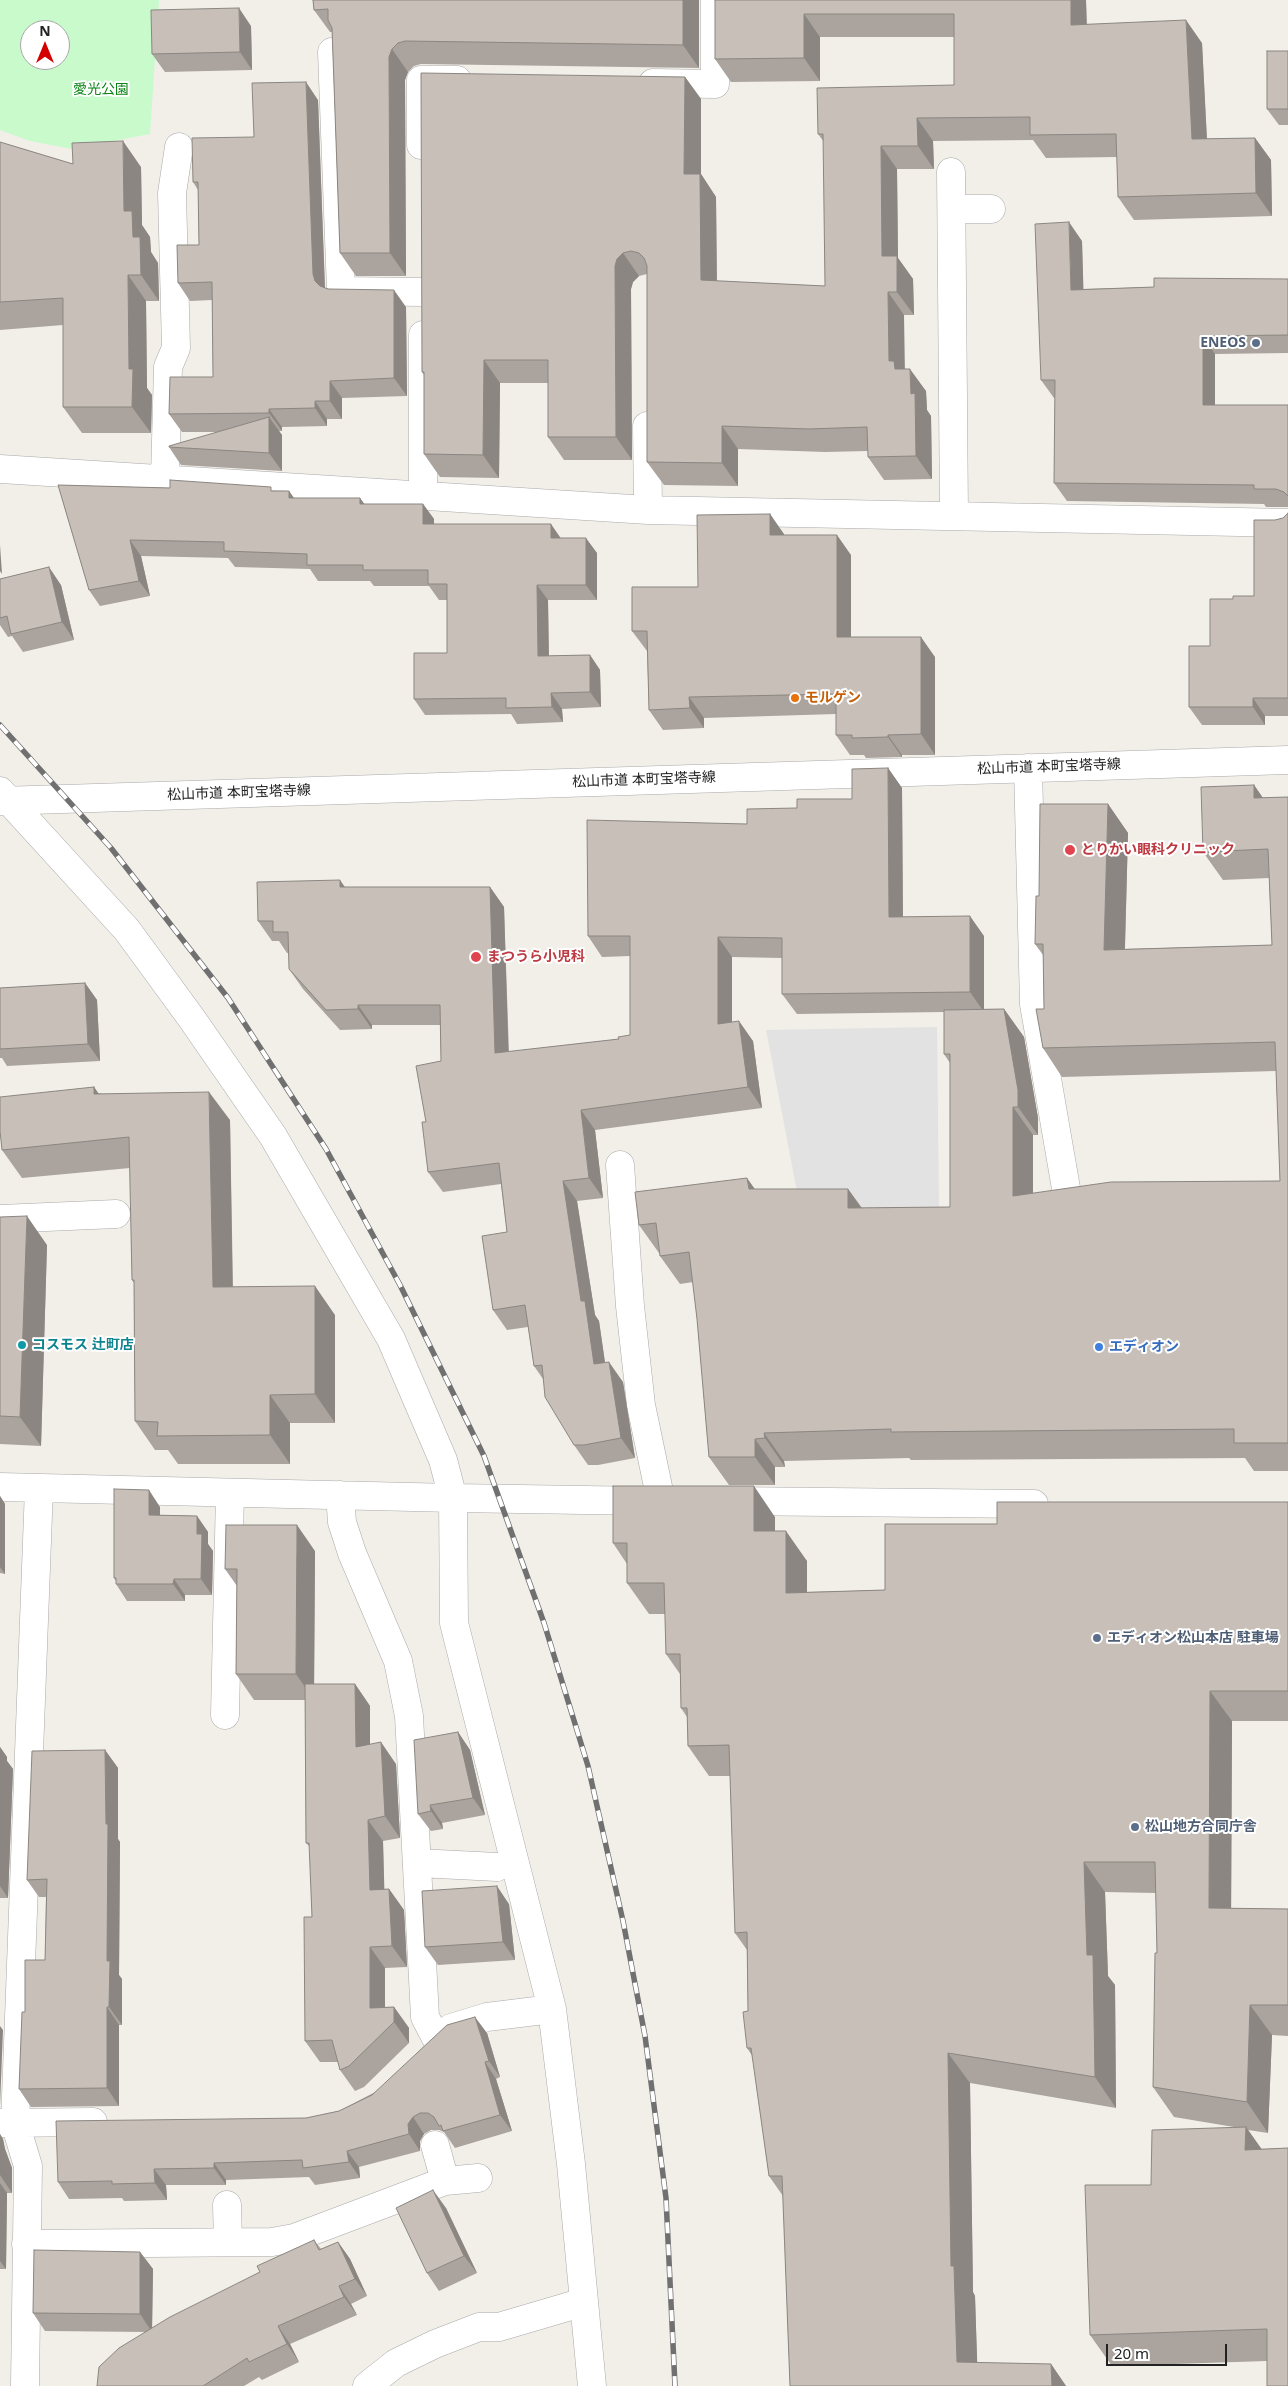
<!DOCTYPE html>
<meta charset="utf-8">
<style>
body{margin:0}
#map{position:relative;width:1288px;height:2386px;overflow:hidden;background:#f2efe9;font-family:"Noto Sans",sans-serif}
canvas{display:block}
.north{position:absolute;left:20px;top:20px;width:50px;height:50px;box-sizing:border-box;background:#fff;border:1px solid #a7a7a7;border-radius:50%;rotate:0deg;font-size:14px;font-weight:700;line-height:20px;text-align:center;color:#222}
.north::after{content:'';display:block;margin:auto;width:18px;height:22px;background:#d40000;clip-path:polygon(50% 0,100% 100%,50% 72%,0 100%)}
.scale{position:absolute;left:1106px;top:2344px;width:121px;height:22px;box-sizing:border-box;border:2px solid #222;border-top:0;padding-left:6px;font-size:15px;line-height:18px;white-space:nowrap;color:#222;-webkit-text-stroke:4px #fff;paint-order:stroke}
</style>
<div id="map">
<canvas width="1288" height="2386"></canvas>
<div class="north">N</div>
<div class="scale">20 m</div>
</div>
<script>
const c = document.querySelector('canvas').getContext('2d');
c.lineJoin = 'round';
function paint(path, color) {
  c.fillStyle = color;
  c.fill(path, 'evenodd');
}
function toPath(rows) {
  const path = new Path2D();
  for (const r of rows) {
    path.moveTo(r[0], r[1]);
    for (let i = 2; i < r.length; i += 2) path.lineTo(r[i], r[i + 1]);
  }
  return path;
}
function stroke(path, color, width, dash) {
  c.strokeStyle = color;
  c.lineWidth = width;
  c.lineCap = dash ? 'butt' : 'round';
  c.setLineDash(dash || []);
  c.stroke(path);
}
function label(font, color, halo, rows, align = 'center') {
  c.font = font + ' "Noto Sans","Noto Sans JP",sans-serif';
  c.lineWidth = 4;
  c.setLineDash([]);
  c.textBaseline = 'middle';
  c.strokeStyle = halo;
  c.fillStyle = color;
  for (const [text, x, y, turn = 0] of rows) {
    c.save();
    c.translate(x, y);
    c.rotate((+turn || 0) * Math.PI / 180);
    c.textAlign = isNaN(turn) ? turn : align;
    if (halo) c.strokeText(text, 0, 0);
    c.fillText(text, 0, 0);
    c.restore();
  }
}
const park = toPath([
 [0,0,159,0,150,134,72,149,30,141,0,130],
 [30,30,60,30,60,60,30,60]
]);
const parking = toPath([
 [937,1027,939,1209,800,1207,766,1030]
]);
const minor = toPath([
 [332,52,341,291,422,292],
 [653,83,715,84,715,0],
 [421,145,421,80,457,80],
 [951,172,954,515],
 [952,209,991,209],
 [423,335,423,495],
 [647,426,648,510],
 [0,469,648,510,1288,523],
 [165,478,168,367,176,348,172,193,179,147],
 [1028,768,1034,1004,1067,1194],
 [0,791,127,930,192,1019,273,1136,391,1339,443,1460,453,1498,454,1623,552,2009,571,2164,592,2386],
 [0,801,1288,760],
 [620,1165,630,1306,641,1405,661,1501],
 [0,1219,116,1214],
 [0,1487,453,1498,649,1501],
 [340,1495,342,1522,352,1553,398,1661,409,1716,425,2017,437,2040],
 [727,1501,1034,1504],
 [225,1715,230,1493],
 [418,1863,497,1867],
 [444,2034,451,2028,487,2017,552,2009],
 [0,2123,93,2122],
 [435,2145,445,2181],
 [227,2205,228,2242],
 [26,2244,272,2242,294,2238,445,2181,478,2178],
 [25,2386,28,2166,15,2123,39,1488],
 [367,2386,396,2363,435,2344,479,2327,499,2327,584,2302]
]);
const rail = toPath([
 [0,725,111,848,228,998,326,1149,400,1285,484,1456,544,1623,588,1766,623,1921,645,2036,666,2198,675,2386]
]);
const wall = toPath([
 [313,0,699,0,699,68,421,64,414,66,408,72,405,80,406,276,356,276,340,253,332,32,330,32,314,10],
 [715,0,1086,0,1087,24,1202,43,1207,139,1255,138,1271,160,1272,216,1134,220,1118,197,1117,157,1046,158,1033,140,933,141,934,169,897,169,898,258,913,279,914,315,904,315,904,369,926,391,927,410,931,416,932,479,884,480,868,457,868,451,825,452,738,449,738,486,664,485,647,462,647,274,639,276,633,282,631,289,632,460,564,460,548,437,548,383,500,383,499,478,440,477,424,454,424,375,422,372,685,77,701,99,701,174,716,197,717,281,825,286,824,142,818,134,954,85,954,37,820,37,820,81,731,82,715,59],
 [251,26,252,70,165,72,152,54],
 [1288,51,1288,125,1279,125,1267,109],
 [318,100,325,288,406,307,407,396,342,398,342,419,327,419,327,426,282,427,282,431,279,431,282,435,282,471,181,465,169,447,218,432,182,432,169,414,213,377,212,300,190,301,178,283,199,245,198,190,193,182,254,137],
 [0,142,73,164,141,167,142,225,150,237,151,252,158,263,159,301,146,301,147,388,152,395,151,433,82,433,63,407,63,325,0,330],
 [1082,241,1083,289,1154,287,1288,279,1288,353,1215,354,1215,405,1288,405,1288,507,1266,507,1264,504,1067,501,1054,483,1055,398,1054,398,1041,380],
 [58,485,289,491,294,498,360,498,364,504,423,504,434,519,434,524,561,538,597,553,597,600,548,600,549,656,590,655,600,670,601,707,562,709,563,722,517,724,511,714,425,715,414,699,447,653,447,600,439,600,429,586,374,586,370,581,318,581,310,569,235,567,228,558,141,556,150,596,100,606,89,590],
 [1288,513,1288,716,1265,716,1265,725,1202,725,1189,707,1210,646,1233,599,1254,596,1275,520,1283,518],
 [770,514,784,535,851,555,851,637,935,657,935,755,902,755,902,757,866,758,864,755,850,755,836,735,836,714,704,718,704,728,663,730,649,710,647,651,632,631,698,587],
 [0,579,61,585,74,640,23,652,12,636,8,637,0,625],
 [888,768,902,788,903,917,984,936,984,1009,1004,1009,1024,1037,1038,1118,1038,1135,1033,1135,1033,1193,1280,1181,1276,1071,1062,1077,1043,1048,1044,1009,1043,955,1035,944,1039,896,1108,804,1128,833,1125,949,1272,945,1269,878,1223,880,1203,852,1254,785,1263,798,1288,797,1288,1471,1254,1471,1245,1458,911,1460,909,1458,784,1461,785,1467,775,1467,775,1485,729,1485,709,1457,697,1319,693,1282,680,1284,660,1256,660,1253,659,1253,639,1225,755,1189,848,1189,862,1208,950,1207,950,1063,944,1054,944,1012,797,1014,782,994,782,958,732,957,732,1022,753,1041,762,1108,595,1130,603,1198,577,1201,595,1315,599,1321,605,1362,623,1382,635,1458,598,1465,588,1465,574,1445,543,1379,534,1366,528,1327,507,1330,493,1310,507,1232,501,1184,443,1192,428,1172,426,1122,441,1061,440,1025,372,1025,372,1029,340,1030,303,989,289,969,289,953,287,953,279,941,272,941,258,921,345,887,490,887,504,907,509,1052,619,1039,630,1035,630,956,602,957,588,936,747,824,797,808,852,799],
 [85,983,97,1000,100,1061,7,1066,2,1058,0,1058,0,988],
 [94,1087,98,1093,230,1120,233,1287,335,1315,335,1423,290,1423,290,1464,178,1464,168,1450,155,1450,135,1421,134,1283,132,1280,130,1168,22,1178,2,1150],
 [0,1217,47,1245,41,1446,0,1444],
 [0,1496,5,1504,5,1574,0,1573],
 [1288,1502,1288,1721,1232,1721,1231,1908,1288,1909,1288,2036,1272,2035,1268,2133,1248,2130,1261,2149,1288,2148,1267,2361,1112,2366,1090,2335,1151,2185,1234,2127,1174,2117,1153,2087,1157,1953,1156,1893,1105,1892,1108,1976,1115,1985,1116,2108,970,2083,973,2292,975,2296,977,2363,1051,2364,1066,2386,790,2386,783,2196,769,2176,753,2057,747,2048,748,2011,747,1950,735,1933,730,1776,709,1776,688,1746,687,1717,681,1708,680,1674,666,1654,665,1614,649,1614,627,1583,627,1564,613,1543,775,1517,775,1531,807,1561,807,1592,885,1590,997,1524],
 [160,1507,160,1515,197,1516,208,1532,208,1544,213,1551,212,1595,185,1595,185,1601,127,1601,116,1584,116,1581,114,1578],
 [315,1551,314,1684,355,1684,370,1706,370,1744,396,1764,400,1838,383,1841,384,1889,389,1889,404,1910,407,1967,385,1968,385,2007,394,2007,409,2028,409,2043,364,2087,355,2091,340,2070,338,2062,320,2062,305,2041,312,1917,310,1847,306,1843,305,1700,254,1700,236,1674,237,1586,225,1569],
 [458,1732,470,1750,485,1815,442,1823,443,1829,431,1831,418,1814],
 [0,1747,7,1757,7,1761,13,1769,8,1898,0,1898],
 [105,1750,118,1768,118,1839,120,1842,119,1975,122,1979,122,2025,119,2025,119,2106,31,2107,19,2089,25,2012,45,1960,46,1897,39,1897,27,1880],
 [509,1904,515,1960,438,1965,425,1947],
 [487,2033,500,2077,496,2079,512,2131,455,2148,444,2132,439,2130,431,2130,424,2134,420,2141,420,2151,359,2167,360,2178,315,2185,309,2177,226,2180,226,2185,166,2185,167,2200,124,2201,122,2198,69,2199,58,2182,306,2118,339,2111],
 [0,2134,3,2139,5,2149,12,2168,12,2193,7,2193,6,2269,0,2269],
 [446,2208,477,2273,439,2291,427,2273],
 [314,2240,321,2249,338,2242,350,2259,367,2296,351,2304,357,2315,290,2344,299,2362,262,2380,259,2377,244,2386,97,2386,146,2332,45,2331,33,2313,140,2252,153,2269,152,2328,260,2272]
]);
const shadedWall = toPath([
 [683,0,699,0,699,68,683,45],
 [1071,0,1086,0,1087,48,1071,25],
 [239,8,251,26,252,70,240,52],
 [804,14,820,37,820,81,804,58],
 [1186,20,1202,43,1208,162,1192,139],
 [392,49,408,72,405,80,406,276,390,253,389,57],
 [685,77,701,99,701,174,716,197,717,303,701,280,684,174],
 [306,82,318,100,325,292,315,281,313,274],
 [917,118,933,141,934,169,918,146],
 [1255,138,1271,160,1272,216,1256,193],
 [123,141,141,167,142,225,150,237,151,252,158,263,159,301,141,275,133,237,124,211],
 [881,146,897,169,898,258,913,279,914,315,897,292,882,256],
 [1069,222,1082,241,1084,308,1071,290],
 [623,253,639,276,633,282,631,289,632,460,616,437,615,266,617,259],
 [128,275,146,301,147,388,152,395,151,433,132,407,129,369],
 [394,290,406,307,407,396,394,378],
 [888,292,904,315,905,376,911,392,889,361],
 [1203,336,1215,354,1215,423,1203,405],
 [484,360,500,383,499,478,483,455],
 [910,369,926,391,927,410,931,416,932,479,916,456,911,394],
 [330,381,342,398,342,419,330,401],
 [315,401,327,419,327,426,315,408],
 [269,409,282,427,282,431,269,413],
 [269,417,282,435,282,471,269,453],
 [722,426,738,449,738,486,722,463],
 [289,491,300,507,289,498],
 [360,498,371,513,360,504],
 [423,504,434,519,434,540,423,524],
 [770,514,784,534,784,555,770,535],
 [551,524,562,540,551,538],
 [837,535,851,555,851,658,837,637],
 [586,538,597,553,597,600,586,585],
 [130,540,141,556,150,596,139,581],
 [0,545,2,574,0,571],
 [49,567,61,585,74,640,62,622],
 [537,585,548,600,549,672,538,656],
 [921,637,935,657,935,755,921,734],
 [590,655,600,670,601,707,590,692],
 [551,693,562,709,563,722,552,707],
 [689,697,704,718,704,728,690,708],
 [1253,698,1265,716,1265,725,1253,707],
 [888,735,902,755,902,757,888,737],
 [888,768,902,788,903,937,889,917],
 [1254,785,1274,814,1254,798],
 [1108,804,1128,833,1124,978,1104,950],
 [340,880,354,900,340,887],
 [490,887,504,907,509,1073,495,1053],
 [970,916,984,936,984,1012,970,992],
 [718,937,732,957,732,1044,718,1024],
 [85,983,97,1000,100,1061,88,1044],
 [358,1005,372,1025,372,1029,358,1009],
 [1004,1009,1024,1037,1038,1118,1038,1135,1018,1107],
 [739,1021,753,1041,762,1108,748,1087],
 [94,1087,114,1116,94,1094],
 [209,1092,230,1120,233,1315,213,1287],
 [1013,1107,1033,1135,1033,1224,1013,1196],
 [581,1110,595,1130,603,1198,589,1178],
 [747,1178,767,1206,749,1189],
 [563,1181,577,1201,595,1315,599,1321,608,1384,594,1364,581,1301],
 [848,1189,868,1217,848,1208],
 [27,1216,47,1245,41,1446,20,1417],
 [315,1286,335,1315,335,1423,315,1394],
 [609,1362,623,1382,635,1458,621,1438],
 [270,1395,290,1423,290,1464,270,1435],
 [764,1433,784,1461,785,1467,765,1438],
 [755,1439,775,1467,775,1485,755,1457],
 [754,1486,775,1517,775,1561,754,1531],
 [149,1490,160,1507,160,1531,149,1515],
 [0,1496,5,1504,5,1574,0,1567],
 [197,1516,208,1532,208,1544,213,1551,212,1595,201,1579,197,1534],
 [297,1525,315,1551,314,1700,296,1674],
 [786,1531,807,1561,807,1623,786,1593],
 [174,1579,185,1595,185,1601,173,1584],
 [355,1684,370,1706,370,1768,356,1747],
 [1210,1691,1232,1721,1231,1938,1209,1908],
 [458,1732,470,1750,485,1815,473,1798],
 [381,1742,396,1764,400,1838,385,1816],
 [0,1747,7,1757,7,1761,13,1769,8,1898,0,1886],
 [105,1750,118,1768,118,1839,120,1842,119,1975,122,1979,122,2025,109,2007,107,1961],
 [430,1805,442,1823,443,1829,431,1811],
 [368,1820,383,1841,385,1912,370,1890],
 [1084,1862,1105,1892,1108,1976,1115,1985,1116,2108,1095,2077,1087,1955],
 [497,1886,509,1904,515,1960,503,1942],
 [389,1889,404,1910,407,1967,392,1946],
 [370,1947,385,1968,385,2029,370,2008],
 [1250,2005,1272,2035,1268,2133,1247,2102],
 [107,2007,119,2025,119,2106,107,2088],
 [394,2007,409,2028,409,2043,394,2022],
 [475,2017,487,2033,500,2077,489,2061],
 [0,2026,3,2030,0,2106],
 [948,2053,970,2083,973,2292,975,2296,978,2386,957,2362,951,2266],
 [485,2062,496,2079,512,2131,500,2115],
 [413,2117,424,2134,420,2141,420,2151,409,2134,408,2124],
 [1246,2127,1268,2158,1245,2150],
 [0,2134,3,2139,5,2149,12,2168,12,2193,0,2175],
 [347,2151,359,2167,360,2178,349,2162],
 [214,2163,226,2180,226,2185,214,2168],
 [154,2169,166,2185,167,2200,155,2183],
 [0,2183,7,2193,6,2269,0,2261],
 [433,2190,446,2208,477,2273,464,2256],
 [338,2242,350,2259,367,2296,355,2279],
 [140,2252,153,2269,152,2332,140,2314],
 [339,2286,351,2304,357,2315,344,2297],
 [278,2326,290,2344,299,2362,287,2344],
 [1051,2364,1066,2386,1052,2386]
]);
const building = toPath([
 [313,0,683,0,683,45,405,41,398,43,392,49,389,57,390,253,340,253,332,28,328,20,328,9,314,10,313,0],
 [715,0,1071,0,1071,25,1186,20,1192,139,1255,138,1256,193,1118,197,1116,134,1030,135,1030,117,917,118,918,146,881,146,882,256,897,256,897,292,888,292,889,361,894,361,895,369,910,369,911,394,915,393,916,456,868,457,867,427,809,429,722,426,722,463,647,462,647,266,644,258,639,253,631,251,623,253,617,259,615,266,616,437,548,437,548,360,484,360,483,455,424,454,424,372,422,372,421,73,685,77,684,174,700,174,701,280,825,286,823,134,818,134,817,88,954,85,954,14,804,14,804,58,715,59,715,0],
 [239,8,240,52,152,54,151,10,239,8],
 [1267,51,1288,51,1288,109,1267,109,1267,51],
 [306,82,313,274,315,281,320,286,328,289,394,290,394,378,330,381,330,401,315,401,315,408,269,409,269,413,169,414,170,377,213,377,212,282,178,283,177,245,199,245,198,182,193,182,192,138,254,137,252,83,306,82],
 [123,141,124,211,132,211,133,237,140,237,141,275,128,275,129,369,133,369,132,407,63,407,63,298,0,302,0,142,73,164,72,143,123,141],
 [1069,222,1071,290,1154,287,1154,278,1288,279,1288,335,1203,336,1203,405,1288,405,1288,496,1284,492,1276,489,1254,489,1254,485,1054,483,1055,380,1041,380,1035,224,1069,222],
 [269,417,269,453,169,447,169,446,269,417],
 [170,480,271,487,271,491,289,491,289,498,360,498,360,504,423,504,423,524,551,524,551,538,586,538,586,585,537,585,538,656,590,655,590,692,551,693,552,707,506,708,506,698,414,699,414,653,447,653,447,584,428,584,428,570,363,570,363,565,307,565,307,554,224,551,224,542,130,540,139,581,89,590,58,485,170,488,170,480],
 [1288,513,1288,698,1253,698,1253,707,1189,707,1189,646,1210,646,1210,599,1233,599,1233,596,1254,596,1254,520,1275,520,1283,518,1288,513],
 [770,514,770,535,837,535,837,637,921,637,921,734,888,735,888,737,852,738,852,735,836,735,836,694,689,697,690,708,649,710,647,631,632,631,632,587,698,587,697,515,770,514],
 [49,567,62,622,11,634,7,616,0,618,0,579,49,567],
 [888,768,889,917,970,916,970,992,782,994,782,938,718,937,718,1024,739,1021,748,1087,581,1110,589,1178,563,1181,581,1301,585,1301,594,1364,609,1362,621,1438,584,1445,574,1445,545,1397,542,1365,534,1366,525,1305,493,1310,482,1236,507,1232,499,1163,428,1172,422,1122,426,1122,416,1066,441,1061,440,1005,358,1005,358,1009,326,1010,289,969,288,932,273,932,273,921,258,921,257,882,340,880,340,887,490,887,495,1053,619,1039,618,1037,630,1035,630,936,588,936,587,820,747,824,747,809,797,808,797,799,852,799,852,769,888,768],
 [1254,785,1254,798,1288,797,1288,1443,1234,1443,1234,1429,891,1432,891,1429,764,1433,765,1438,755,1439,755,1457,709,1457,697,1319,689,1252,660,1256,656,1223,639,1225,635,1192,747,1178,749,1189,848,1189,848,1208,950,1207,950,1054,944,1054,944,1010,1004,1009,1018,1090,1018,1107,1013,1107,1013,1196,1111,1182,1280,1181,1275,1042,1043,1048,1036,1009,1044,1009,1043,944,1035,944,1036,896,1039,896,1040,804,1108,804,1104,950,1272,945,1268,849,1203,852,1201,787,1254,785],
 [85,983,88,1044,0,1049,0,988,85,983],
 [94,1087,94,1094,209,1092,213,1287,315,1286,315,1394,270,1395,270,1435,157,1436,158,1422,135,1421,134,1280,132,1280,129,1137,2,1150,0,1131,0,1097,94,1087],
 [27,1216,20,1417,0,1416,0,1217,27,1216],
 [613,1486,754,1486,754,1531,786,1531,786,1593,885,1590,885,1524,997,1524,997,1502,1288,1502,1288,1691,1210,1691,1209,1908,1288,1909,1288,2005,1250,2005,1247,2102,1153,2087,1155,1953,1157,1953,1155,1862,1084,1862,1087,1955,1093,1955,1095,2077,948,2053,951,2266,954,2266,957,2362,1051,2364,1052,2386,790,2386,782,2176,769,2176,751,2048,747,2048,743,2012,748,2011,747,1932,735,1933,729,1745,688,1746,687,1708,681,1708,680,1654,666,1654,664,1583,627,1583,627,1543,613,1543,613,1486],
 [114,1489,149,1490,149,1515,197,1516,197,1534,202,1534,201,1579,174,1579,173,1584,116,1584,116,1578,114,1578,114,1489],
 [226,1525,297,1525,296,1674,236,1674,237,1569,225,1569,226,1525],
 [305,1684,355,1684,356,1747,381,1742,385,1816,368,1820,370,1890,389,1889,392,1946,370,1947,370,2008,394,2007,394,2022,349,2066,340,2070,332,2040,305,2041,304,1917,312,1917,309,1843,306,1843,305,1684],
 [458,1732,473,1798,430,1805,431,1811,418,1814,414,1740,458,1732],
 [105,1750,106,1824,108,1824,107,1961,110,1961,109,2007,107,2007,107,2088,19,2089,22,2012,25,2012,25,1960,45,1960,47,1879,27,1880,32,1751,105,1750],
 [497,1886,503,1942,425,1947,422,1891,497,1886],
 [475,2017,489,2061,485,2062,500,2115,443,2131,441,2125,439,2126,434,2117,428,2113,420,2113,413,2117,408,2124,409,2134,347,2151,349,2162,303,2168,302,2160,214,2163,214,2168,154,2169,155,2183,112,2184,112,2181,58,2182,56,2121,306,2118,339,2111,372,2095,447,2025,475,2017],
 [1246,2127,1245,2150,1288,2148,1288,2386,1267,2386,1267,2329,1090,2335,1085,2185,1151,2185,1152,2130,1246,2127],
 [433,2190,464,2256,427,2273,396,2208,433,2190],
 [314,2240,319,2250,338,2242,355,2279,339,2286,344,2297,278,2326,287,2344,249,2362,247,2358,203,2386,97,2386,99,2367,119,2348,170,2317,260,2272,257,2266,314,2240],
 [34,2250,140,2252,140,2314,33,2313,34,2250]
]);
const markers = [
 [1256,343,5,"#5c6f8a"],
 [795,698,5,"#e8710a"],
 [1070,850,6,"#e0444e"],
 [476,957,6,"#e0444e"],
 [22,1345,5,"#0f9aa8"],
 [1099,1347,5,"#3f7fe0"],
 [1097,1638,5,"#5c6f8a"],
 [1135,1827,5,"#5c6f8a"]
];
const parkNames = [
 ["愛光公園",101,90]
];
const serviceNames = [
 ["ENEOS",1246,343,"right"],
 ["エディオン松山本店 駐車場",1107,1638],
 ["松山地方合同庁舎",1145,1827]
];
const foodNames = [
 ["モルゲン",805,698]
];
const streetNames = [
 ["松山市道 本町宝塔寺線",1049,767,-2],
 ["松山市道 本町宝塔寺線",644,780,-2],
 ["松山市道 本町宝塔寺線",239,793,-2]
];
const healthNames = [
 ["とりかい眼科クリニック",1081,850],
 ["まつうら小児科",487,957]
];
const cultureNames = [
 ["コスモス 辻町店",32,1345]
];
const shopNames = [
 ["エディオン",1109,1347]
];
paint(park, '#c8facc');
paint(parking, '#e2e2e2');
stroke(minor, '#a9a9a9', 29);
stroke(minor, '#fff', 28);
stroke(rail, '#707070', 5.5);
stroke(rail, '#fff', 4, [11]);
paint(wall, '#aba49e');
paint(shadedWall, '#8b8681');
paint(building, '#c7bfb8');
stroke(building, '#8b8681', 1);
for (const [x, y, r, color] of markers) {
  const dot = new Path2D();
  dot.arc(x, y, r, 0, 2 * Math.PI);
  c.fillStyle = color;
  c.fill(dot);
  stroke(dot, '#fff', 2);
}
label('14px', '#0c8416', '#fff', parkNames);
label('bold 14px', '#4e5e75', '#fff', serviceNames, 'left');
label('bold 14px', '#c56008', '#fff', foodNames, 'left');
label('14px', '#222', '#fff', streetNames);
label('bold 14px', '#be3a42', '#fff', healthNames, 'left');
label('bold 14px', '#0d838f', '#fff', cultureNames, 'left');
label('bold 14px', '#366cbe', '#fff', shopNames, 'left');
</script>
